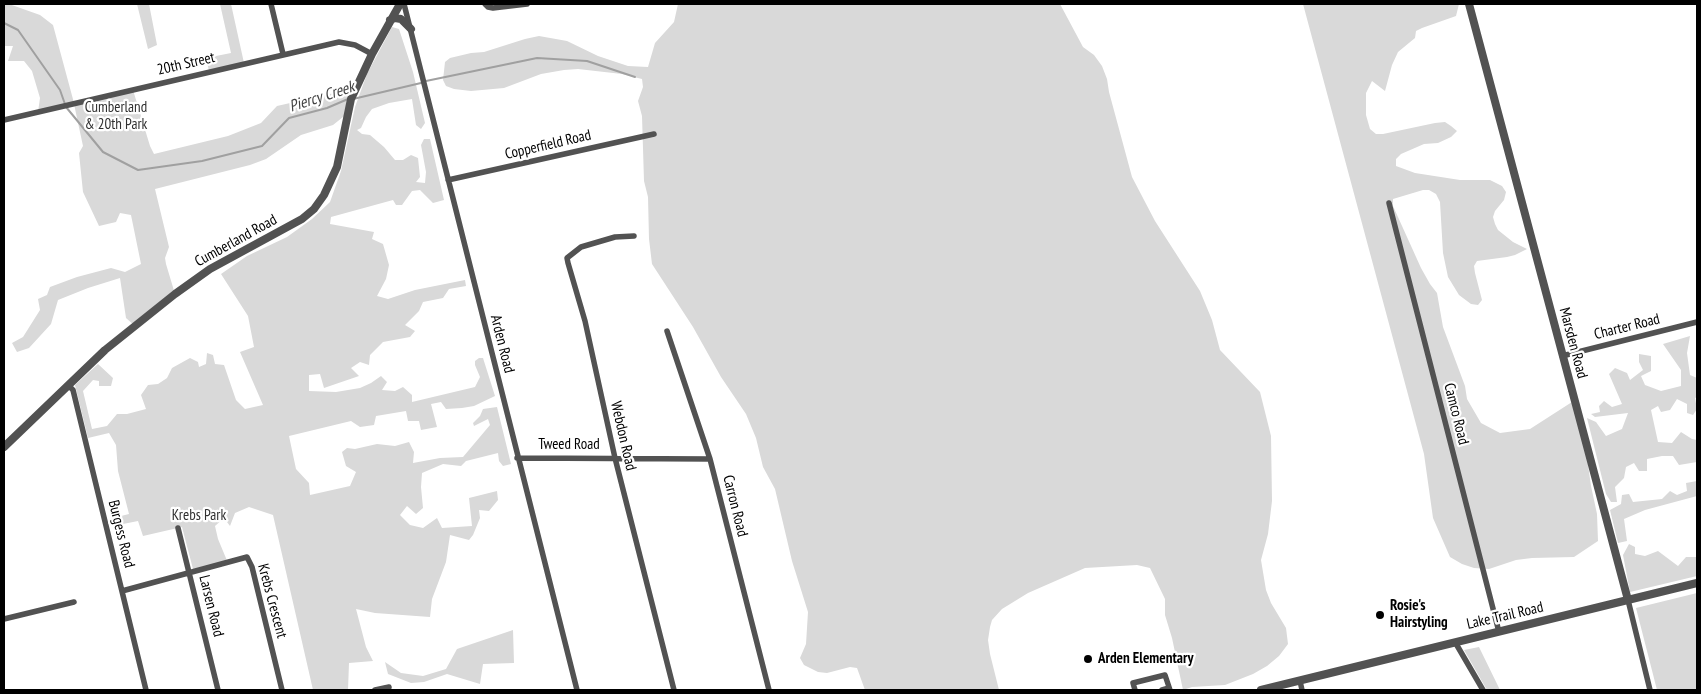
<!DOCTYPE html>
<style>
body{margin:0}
#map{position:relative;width:1701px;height:694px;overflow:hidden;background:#fff;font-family:"PT Sans Narrow",sans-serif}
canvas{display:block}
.frame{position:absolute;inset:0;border:5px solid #000;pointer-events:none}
</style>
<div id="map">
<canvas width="1701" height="694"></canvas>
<div class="frame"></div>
</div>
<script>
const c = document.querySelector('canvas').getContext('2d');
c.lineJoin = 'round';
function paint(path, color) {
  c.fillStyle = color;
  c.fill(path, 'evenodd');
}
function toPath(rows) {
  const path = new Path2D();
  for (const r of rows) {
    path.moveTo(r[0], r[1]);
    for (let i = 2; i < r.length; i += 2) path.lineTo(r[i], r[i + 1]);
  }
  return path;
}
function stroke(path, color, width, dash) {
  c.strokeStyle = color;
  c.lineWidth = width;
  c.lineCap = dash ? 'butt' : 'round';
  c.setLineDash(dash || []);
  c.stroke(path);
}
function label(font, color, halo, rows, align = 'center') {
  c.font = font + ' "PT Sans Narrow",sans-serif';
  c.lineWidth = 4.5;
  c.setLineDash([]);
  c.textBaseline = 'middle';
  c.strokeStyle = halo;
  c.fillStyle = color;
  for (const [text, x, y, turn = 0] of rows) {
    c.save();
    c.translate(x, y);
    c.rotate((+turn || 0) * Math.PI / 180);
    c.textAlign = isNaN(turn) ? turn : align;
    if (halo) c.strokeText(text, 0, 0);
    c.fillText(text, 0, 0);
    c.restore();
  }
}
const green = toPath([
 [9,4,40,15,53,25,74,103,133,90,150,146,154,154,228,136,261,123,277,106,356,88,348,113,333,125,301,135,266,159,250,165,155,189,169,247,165,258,166,264,175,294,135,326,126,318,120,278,88,288,58,300,51,324,29,348,17,352,12,343,23,337,40,310,38,299,47,295,50,287,77,277,111,268,125,272,141,264,131,215,120,213,116,222,99,226,83,192,79,153,83,146,74,104,38,112,40,98,32,71,24,61,8,61,13,46,4,46,4,5],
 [137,4,149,4,157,45,148,49],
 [220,4,231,4,244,63,209,71,206,58,231,53],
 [678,4,1060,4,1083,47,1094,55,1102,66,1107,79,1109,92,1132,177,1155,221,1200,291,1212,320,1220,350,1260,392,1271,436,1272,501,1268,534,1261,560,1266,590,1271,603,1286,628,1288,644,1279,656,1267,666,1253,674,1225,685,1192,687,1183,690,1172,638,1165,615,1165,599,1150,568,1137,565,1085,568,1028,593,1002,609,992,620,990,627,988,640,990,654,999,690,865,690,857,668,850,667,827,673,818,672,804,665,800,658,806,644,808,612,792,561,775,489,763,467,756,438,746,414,721,377,693,327,652,264,649,239,648,197,644,181,642,116,638,101,643,87,642,79,622,74,578,69,564,70,541,74,504,88,471,91,454,89,446,86,443,80,445,62,450,58,471,53,484,52,525,39,539,36,567,41,598,56,628,66,648,67,655,43,674,22],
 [1303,4,1459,4,1456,16,1422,28,1416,31,1415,38,1398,52,1392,65,1385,91,1372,81,1366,93,1366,115,1370,129,1376,134,1383,134,1435,123,1445,122,1451,126,1457,131,1451,137,1438,143,1424,144,1401,154,1396,159,1396,166,1415,173,1460,180,1490,180,1502,186,1506,192,1504,200,1495,211,1493,217,1495,224,1498,230,1513,242,1527,249,1515,255,1507,257,1477,261,1474,266,1475,273,1482,300,1478,305,1471,304,1459,295,1448,277,1443,253,1440,202,1436,194,1429,190,1423,190,1393,199,1393,206,1421,268,1430,284,1437,293,1443,327,1465,386,1467,399,1481,423,1500,433,1530,429,1572,402,1579,401,1591,486,1597,514,1598,541,1574,557,1532,558,1516,560,1489,569,1474,568,1462,564,1450,557,1433,518,1424,454],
 [392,27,399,29,413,72,425,123,421,129,416,125,412,99,389,103,372,109,366,117,361,128,357,130,362,134,370,135,384,147,395,160,403,160,411,155,418,158,420,177,416,182,425,183,426,172,421,145,424,139,430,139,444,200,433,203,420,190,412,191,402,205,396,205,393,200,331,217,330,224,374,232,372,239,383,244,389,265,386,279,377,296,388,299,415,290,465,280,466,286,449,289,443,298,423,302,419,311,405,325,415,331,410,337,383,342,370,355,369,365,360,362,351,368,359,376,324,388,320,374,309,375,309,391,336,392,360,388,371,383,381,376,387,382,382,390,395,391,403,387,412,395,412,402,475,387,480,377,475,365,475,361,479,358,483,358,495,396,474,406,462,408,446,409,441,402,431,404,437,427,421,430,419,421,408,421,406,411,376,416,374,425,360,427,351,421,289,436,296,469,309,483,310,495,350,486,356,472,346,466,342,452,347,448,355,449,377,444,395,446,409,442,414,452,413,463,440,458,463,457,490,425,488,419,474,426,473,423,480,416,483,409,497,407,511,464,503,466,499,461,498,453,466,461,461,466,443,464,422,473,421,487,423,508,416,514,407,506,400,515,410,525,423,528,437,518,442,528,472,526,469,498,497,491,498,500,489,511,479,510,480,518,473,535,469,540,450,535,446,562,432,599,430,617,375,613,356,609,366,647,373,661,349,663,348,690,313,690,273,515,249,507,235,513,230,526,224,518,215,526,218,539,228,563,193,569,182,527,143,536,138,521,118,525,117,517,129,514,118,471,116,445,109,433,88,438,75,385,98,364,113,378,111,386,99,386,99,381,93,380,83,391,92,429,107,426,117,414,127,414,146,409,141,395,148,385,158,384,167,378,172,368,190,358,198,362,199,367,206,364,207,353,213,355,215,364,224,365,236,400,245,409,263,405,240,352,254,347,248,316,221,274,247,256,287,237,312,219,330,202,341,171,355,107,367,74],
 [1690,336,1687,353,1690,375,1697,378,1697,397,1695,398,1697,409,1693,415,1687,413,1687,404,1677,399,1670,410,1661,412,1658,406,1651,410,1658,442,1672,443,1681,432,1692,439,1697,440,1697,462,1679,465,1673,456,1662,456,1647,459,1647,471,1639,471,1634,463,1626,467,1624,478,1615,487,1617,502,1611,502,1606,494,1587,418,1596,422,1606,436,1622,429,1628,413,1595,417,1591,414,1600,412,1599,406,1604,401,1612,407,1622,404,1609,374,1615,368,1627,373,1630,380,1643,370,1639,362,1639,354,1651,356,1651,371,1641,376,1645,385,1661,391,1681,386,1681,370,1663,344],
 [1697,481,1697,496,1645,510,1624,519,1627,541,1618,543,1610,510,1621,504,1622,495,1629,494,1633,502,1662,499,1670,491,1677,495,1687,491,1686,483],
 [1629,544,1635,547,1635,554,1645,556,1658,551,1678,566,1686,557,1696,557,1697,555,1697,576,1630,592,1623,555],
 [1697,593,1697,690,1657,690,1636,608],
 [513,630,514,663,483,664,480,684,447,674,424,682,411,683,388,674,385,662,401,673,423,676,446,669,457,649],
 [1479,647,1500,690,1487,690,1464,650]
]);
const stream = toPath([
 [4,23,18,30,60,90,66,107,103,152,138,170,202,161,262,146,289,118,327,108,348,99],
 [426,81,537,58,587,61,635,77],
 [353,99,421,83]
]);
const minor = toPath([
 [271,4,283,54],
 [404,4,577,690],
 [485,4,488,7,493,8,527,4],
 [4,120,339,42,355,45,372,54],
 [448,180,654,134],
 [1389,203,1499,632],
 [634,236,615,237,581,247,567,258,568,263,585,321,615,458,674,690],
 [667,331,710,459,769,690],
 [1562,356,1697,322],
 [68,385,73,390,146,690],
 [517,458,710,459],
 [178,528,218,690],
 [122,591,247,557,252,567,282,690],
 [1628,600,1650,690],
 [4,619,74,602],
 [1455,642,1483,690],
 [1300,681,1302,690],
 [375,690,389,687],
 [1135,690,1133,683,1165,675,1170,690],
 [1162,690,1169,688]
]);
const tertiary = toPath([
 [1469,4,1628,600],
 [390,20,395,18,401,19,411,29],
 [4,447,105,350,175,294,210,269,302,219,314,209,324,195,337,167,351,99,372,54,400,4],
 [1261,690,1697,583]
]);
const markers = [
 [1380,615,5,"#000"],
 [1088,659,5,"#000"]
];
const streetNames = [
 ["20th Street",186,64,-13],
 ["Copperfield Road",548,145,-13],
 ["Cumberland Road",236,241,-29],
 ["Charter Road",1627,327,-14],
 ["Marsden Road",1573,343,75],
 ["Arden Road",502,344,76],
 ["Camco Road",1456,414,76],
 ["Webdon Road",623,436,77],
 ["Tweed Road",569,445],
 ["Carron Road",735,506,76],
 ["Burgess Road",121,534,76],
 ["Krebs Crescent",272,601,75],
 ["Larsen Road",211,606,76],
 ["Lake Trail Road",1505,616,-13]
];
const parkNames = [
 ["Cumberland",116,108],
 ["& 20th Park",116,125],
 ["Krebs Park",199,516]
];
const poiNames = [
 ["Rosie's",1390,606],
 ["Hairstyling",1390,623],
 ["Arden Elementary",1098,659]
];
const waterNames = [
 ["Piercy Creek",322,97,-18]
];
paint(green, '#d9d9d9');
stroke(stream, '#a0a0a0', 2);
stroke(minor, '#525252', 5.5);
stroke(tertiary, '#525252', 8);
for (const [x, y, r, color] of markers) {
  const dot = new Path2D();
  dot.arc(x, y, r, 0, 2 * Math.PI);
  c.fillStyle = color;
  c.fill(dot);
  stroke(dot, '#fff', 2);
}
label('15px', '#000', '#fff', streetNames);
label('15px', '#303030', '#fff', parkNames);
label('bold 15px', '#000', '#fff', poiNames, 'left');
label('italic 16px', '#414141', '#fff', waterNames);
</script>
